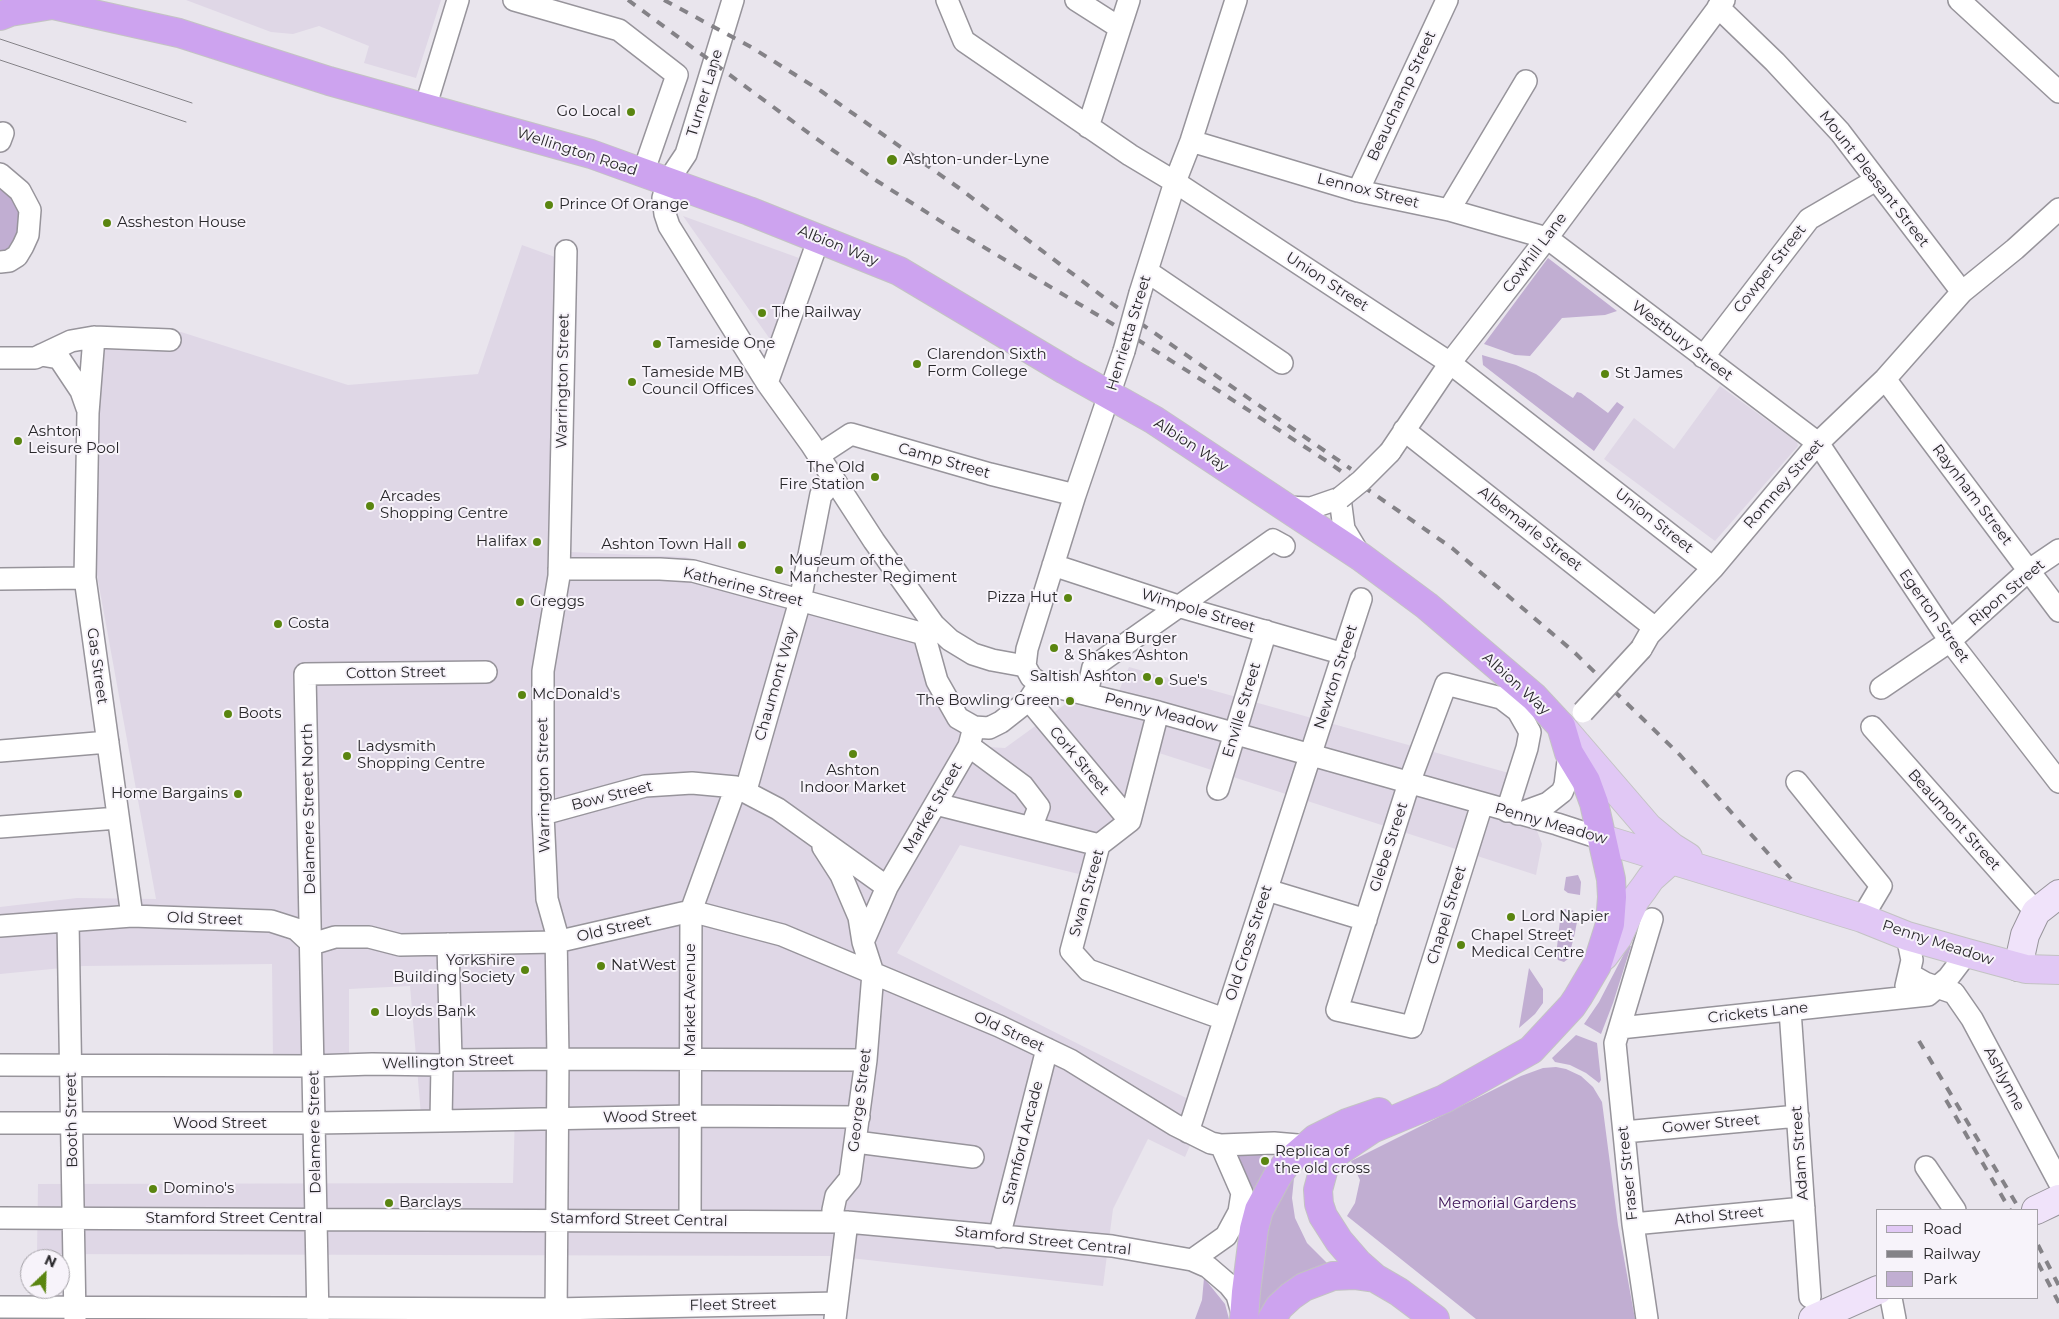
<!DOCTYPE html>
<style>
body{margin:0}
#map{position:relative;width:2059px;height:1319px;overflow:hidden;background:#e9e5ed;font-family:Montserrat,sans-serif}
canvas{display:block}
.legend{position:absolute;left:1876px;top:1209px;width:162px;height:90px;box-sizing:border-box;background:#f7f3fa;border:1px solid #a4a1a7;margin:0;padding:6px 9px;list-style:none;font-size:15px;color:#28272a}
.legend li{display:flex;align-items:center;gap:10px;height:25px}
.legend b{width:25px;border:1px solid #a4a1a7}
.north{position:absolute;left:20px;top:1249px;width:50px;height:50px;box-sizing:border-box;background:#f7f3fa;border:1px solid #a4a1a7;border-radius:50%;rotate:24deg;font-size:14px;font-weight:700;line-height:20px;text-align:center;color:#28272a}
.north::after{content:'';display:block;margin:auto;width:18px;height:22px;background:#5a8510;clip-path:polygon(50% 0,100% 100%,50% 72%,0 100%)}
</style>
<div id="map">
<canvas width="2059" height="1319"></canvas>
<ul class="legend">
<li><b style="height:6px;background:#e1c8f5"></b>Road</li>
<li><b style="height:6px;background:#848287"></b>Railway</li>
<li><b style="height:14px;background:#c1aed2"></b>Park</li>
</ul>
<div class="north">N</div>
</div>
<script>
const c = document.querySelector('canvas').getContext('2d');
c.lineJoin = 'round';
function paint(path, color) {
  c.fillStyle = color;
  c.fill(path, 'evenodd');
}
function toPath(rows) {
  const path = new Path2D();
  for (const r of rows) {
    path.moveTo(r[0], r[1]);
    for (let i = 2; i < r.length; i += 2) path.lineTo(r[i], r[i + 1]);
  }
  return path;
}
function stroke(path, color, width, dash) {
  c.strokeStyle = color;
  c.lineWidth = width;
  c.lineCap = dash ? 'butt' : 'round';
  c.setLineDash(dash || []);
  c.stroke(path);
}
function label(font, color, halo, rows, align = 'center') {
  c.font = font + ' Montserrat,sans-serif';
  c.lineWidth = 4;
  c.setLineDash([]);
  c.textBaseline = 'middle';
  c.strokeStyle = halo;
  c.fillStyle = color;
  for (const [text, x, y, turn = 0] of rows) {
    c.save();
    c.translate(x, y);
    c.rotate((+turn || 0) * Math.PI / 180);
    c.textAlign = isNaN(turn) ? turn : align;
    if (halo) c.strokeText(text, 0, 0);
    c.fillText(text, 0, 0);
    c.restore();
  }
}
const built = toPath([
 [186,0,441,0,416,78,364,63,369,46,319,26,293,34,271,32],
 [683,216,799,258,772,342],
 [522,245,574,264,570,552,685,557,801,591,919,645,969,746,1005,748,1067,703,1110,712,1129,667,1516,775,1542,844,1536,875,1156,752,1083,875,960,845,897,953,1206,1108,1185,1157,1148,1139,1113,1209,1103,1286,832,1256,37,1254,38,1184,513,1183,515,1113,421,1115,410,986,349,989,349,1061,273,1061,272,964,83,966,0,974,0,907,77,898,156,899,97,575,80,327,181,332,348,385,478,374],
 [1720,386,1797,442,1798,446,1715,541,1604,459,1634,418,1674,449]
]);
const green = toPath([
 [0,184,17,202,21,216,18,234,5,253,0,255],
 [1548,258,1617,311,1605,315,1562,318,1530,356,1515,355,1484,344],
 [1482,355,1516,365,1536,374,1573,398,1577,392,1581,393,1608,413,1617,402,1624,407,1594,451,1483,365],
 [1578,875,1581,882,1580,895,1568,893,1564,890,1566,877],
 [1565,909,1579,912,1574,937,1568,959,1564,962,1558,960,1556,956,1561,911],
 [1628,946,1631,946,1613,1003,1601,1034,1584,1024,1599,1002],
 [1529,968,1543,989,1543,1003,1535,1014,1519,1028],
 [1576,1035,1597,1043,1601,1080,1599,1083,1586,1073,1570,1065,1555,1062,1552,1058],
 [1556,1067,1566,1069,1581,1076,1593,1087,1602,1102,1618,1225,1635,1319,1476,1319,1347,1216,1355,1203,1360,1180,1351,1161,1521,1076,1543,1068],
 [1235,1153,1265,1153,1260,1160,1268,1171,1256,1193,1249,1193],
 [1292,1177,1294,1178,1292,1198,1295,1218,1307,1243,1327,1263,1309,1272,1260,1319,1258,1316,1264,1254,1269,1226,1273,1209],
 [1204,1278,1225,1304,1229,1319,1195,1319,1202,1300]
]);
const street = toPath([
 [514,0,619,30,677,75,643,173],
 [733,0,686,154,668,181,663,198,665,214,669,226,767,383,811,444,874,541,934,625,950,640,973,654,992,660,1025,666],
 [947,0,964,41,1130,155,1175,182,1450,363,1713,568],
 [1076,0,1120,28],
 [1959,0,2059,92],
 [1718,7,1775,62,1840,132,1962,292],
 [425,108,458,0],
 [1088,127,1129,0],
 [0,141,3,133],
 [1191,141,1358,191,1449,210,1547,238,1818,443,1950,641,2059,782],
 [0,174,20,191,30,210,28,235,23,246,17,256,9,261,0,262],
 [1358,191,1447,0],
 [1449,210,1526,81],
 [1148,272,1282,363],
 [1140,293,1175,182,1191,141,1236,0],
 [94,337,88,413,85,578,132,916],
 [1124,351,1075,495,1027,649,1025,666,1031,677,1040,683,1158,712,1557,824,1603,839],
 [41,355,59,358,81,391,87,408],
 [1703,357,1809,219,1876,180],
 [0,358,35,358,71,341,94,337,170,340],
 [1885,379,2059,611],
 [767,383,819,238],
 [1404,430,1655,628],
 [1390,452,1450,363,1547,238,1724,0],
 [819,455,851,434,990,474,1075,495],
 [1284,507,1311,508,1340,498,1344,529,1359,554],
 [1053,565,1181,607,1344,654],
 [559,569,660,569,693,571,924,634],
 [0,579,85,578],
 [934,625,924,634,937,681,958,718,974,727,989,728,1001,722,1029,700,1040,683],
 [1641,649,1649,635,1713,568,1818,443,1885,379,1962,292,2015,249,2059,209],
 [1881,688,1950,641,2028,571,2059,550],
 [1087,693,1093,667,1273,540,1284,546],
 [1029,700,1130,821],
 [1158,712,1130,821,1099,845,1071,951,1088,970,1224,1019],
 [1872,727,2036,912],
 [969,746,1023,786,1039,807,1031,828],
 [0,751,108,742],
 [1797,782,1881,886,1862,918],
 [1218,789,1266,631],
 [746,790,800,601,821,494,825,491],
 [936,804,1099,845],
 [1482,804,1412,1027,1337,1010,1409,783,1446,684,1501,698,1518,711,1530,732,1527,748,1507,811],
 [543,814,645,786,692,783,736,787,778,809,887,887],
 [1518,814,1548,803,1562,792,1565,785,1569,753],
 [0,827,118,818],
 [823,847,841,875,859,917,863,942],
 [1267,890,1366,920],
 [68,921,75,1319],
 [0,926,132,916,271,921,296,929,312,944],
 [312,944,335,937,369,937,400,945,556,942,691,911,782,935,999,1026,1070,1060,1175,1125,1211,1143,1221,1145,1274,1143,1309,1146],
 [448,944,451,1060],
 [1909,974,1925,983,1954,993,1972,1019,2059,1182],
 [1906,986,1912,960,1907,936],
 [1790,1010,1810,1297],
 [1620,1028,1928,995,1948,978,1967,953],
 [0,1065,313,1066,372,1064,442,1065,451,1060,558,1059,866,1060],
 [441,1121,691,1116,859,1117],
 [0,1123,315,1123,441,1121,442,1065],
 [1188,1132,1361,599],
 [1624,1132,1798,1116],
 [856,1142,973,1157],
 [1926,1167,1955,1210],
 [0,1218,847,1222,1112,1246,1192,1260,1208,1267,1229,1285,1237,1295,1243,1316],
 [690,1220,691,911,736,787],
 [834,1222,833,1210,836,1196,850,1179,866,1060,873,973,863,942,887,887,969,746,974,727],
 [1633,1224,1804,1208],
 [999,1237,1047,1049],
 [1192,1260,1226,1236,1239,1212,1242,1193,1221,1145],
 [1891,1298,1895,1319],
 [0,1307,556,1309,837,1303],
 [318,1319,305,674,486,672],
 [556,1319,558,1059,556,931,547,899,543,814,543,671,559,576,566,251],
 [835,1319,847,1222],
 [1647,1319,1633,1224,1615,1043,1652,919]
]);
const secondary = toPath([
 [2018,967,2025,935,2036,912,2059,894],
 [2036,1210,2059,1199],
 [1813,1319,1878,1290]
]);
const primary = toPath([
 [1561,726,1648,827,1672,847,1688,857],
 [1603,839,1862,918,1907,936,1967,953,2026,969,2059,970],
 [1604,956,1618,937,1635,900,1644,888,1651,878,1671,860]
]);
const highway = toPath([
 [31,0,179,33,329,81,591,154,749,211,899,271,1065,370,1154,420,1361,557,1427,606,1534,697,1561,726,1569,753,1586,781,1594,803,1611,879,1612,897,1610,924,1597,965,1578,997,1572,1006,1531,1050,1444,1099,1372,1129,1339,1151,1325,1164,1318,1190,1319,1204,1323,1216,1339,1241,1358,1263,1375,1278],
 [0,16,10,12,52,5],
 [1244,1319,1246,1292,1254,1229,1259,1210,1277,1177,1286,1164,1315,1139,1347,1123,1379,1112],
 [1272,1319,1279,1307,1291,1296,1304,1287,1333,1276,1354,1275,1375,1278,1399,1292,1435,1319]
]);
const tram = toPath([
 [0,39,192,103],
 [0,60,186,122]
]);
const rail = toPath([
 [628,0,814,137,877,181,950,227,1111,323,1205,382,1325,460,1452,548,1574,652,1680,755,1791,879],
 [664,0,751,47,821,91,959,188,1114,305,1351,469],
 [1919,1041,2020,1210],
 [1946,1100,2010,1210],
 [2038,1245,2059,1286],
 [2038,1263,2059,1303]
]);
const streetBridge = toPath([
 [1124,351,1140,293],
 [1340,498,1361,481,1390,452],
 [1583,712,1641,649]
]);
const markers = [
 [631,112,5,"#5a8510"],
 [892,160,6,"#5a8510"],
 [549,205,5,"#5a8510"],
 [107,223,5,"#5a8510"],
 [762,313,5,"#5a8510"],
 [657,344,5,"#5a8510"],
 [917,364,5,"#5a8510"],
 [1605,374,5,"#5a8510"],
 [632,382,5,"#5a8510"],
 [18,441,5,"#5a8510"],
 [875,477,5,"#5a8510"],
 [370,506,5,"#5a8510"],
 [537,542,5,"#5a8510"],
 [742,545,5,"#5a8510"],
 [779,570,5,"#5a8510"],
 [1068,598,5,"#5a8510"],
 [520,602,5,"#5a8510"],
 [278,624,5,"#5a8510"],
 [1054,648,5,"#5a8510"],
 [1147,677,5,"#5a8510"],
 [1159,681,5,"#5a8510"],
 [522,695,5,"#5a8510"],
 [1070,701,5,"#5a8510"],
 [228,714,5,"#5a8510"],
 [853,754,5,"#5a8510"],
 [347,756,5,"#5a8510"],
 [238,794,5,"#5a8510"],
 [1511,917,5,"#5a8510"],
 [1461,945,5,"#5a8510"],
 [601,966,5,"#5a8510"],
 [525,970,5,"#5a8510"],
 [375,1012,5,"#5a8510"],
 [1265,1161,5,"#5a8510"],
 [153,1189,5,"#5a8510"],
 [389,1203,5,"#5a8510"]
];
const streetNames = [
 ["Turner Lane",705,93,-73],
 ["Beauchamp Street",1402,96,-65],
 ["Wellington Road",577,152,18],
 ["Mount Pleasant Street",1874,179,52],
 ["Lennox Street",1368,191,14],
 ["Albion Way",838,246,22],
 ["Cowhill Lane",1535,253,-53],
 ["Cowper Street",1770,269,-52],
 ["Union Street",1327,282,33],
 ["Henrietta Street",1129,333,-73],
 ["Westbury Street",1682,341,37],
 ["Warrington Street",563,381,-89],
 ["Albion Way",1191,445,33],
 ["Camp Street",944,461,16],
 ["Romney Street",1784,484,-49],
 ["Raynham Street",1972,495,53],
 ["Union Street",1654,521,38],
 ["Albemarle Street",1530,529,38],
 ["Katherine Street",743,587,14],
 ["Ripon Street",2007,593,-40],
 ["Wimpole Street",1198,611,17],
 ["Egerton Street",1934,616,55],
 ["Gas Street",97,666,82],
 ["Cotton Street",396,673,-1],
 ["Newton Street",1336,677,-72],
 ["Chaumont Way",776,684,-74],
 ["Albion Way",1516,684,42],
 ["Enville Street",1242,710,-73],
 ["Penny Meadow",1161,713,15],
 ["Cork Street",1079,761,50],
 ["Warrington Street",544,785,-91],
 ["Bow Street",612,796,-14],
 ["Market Street",933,808,-60],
 ["Delamere Street North",309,809,-91],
 ["Beaumont Street",1954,820,48],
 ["Penny Meadow",1551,824,16],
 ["Glebe Street",1389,847,-72],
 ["Swan Street",1087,893,-74],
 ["Chapel Street",1447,915,-73],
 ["Old Street",205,919,2],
 ["Old Street",614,929,-13],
 ["Old Cross Street",1249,943,-72],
 ["Penny Meadow",1938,943,18],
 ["Market Avenue",691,1000,-90],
 ["Crickets Lane",1758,1013,-6],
 ["Old Street",1009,1032,25],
 ["Wellington Street",448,1062,-2],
 ["Ashlynne",2004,1079,62],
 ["George Street",860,1100,-83],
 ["Wood Street",650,1117,-1],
 ["Booth Street",72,1120,-91],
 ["Wood Street",220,1124],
 ["Gower Street",1711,1124,-5],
 ["Delamere Street",315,1132,-91],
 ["Stamford Arcade",1023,1143,-76],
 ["Adam Street",1800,1153,-94],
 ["Fraser Street",1628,1173,-96],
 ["Athol Street",1719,1216,-5],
 ["Stamford Street Central",234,1219],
 ["Stamford Street Central",639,1220,1],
 ["Stamford Street Central",1043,1241,6],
 ["Fleet Street",733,1305,-1]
];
const poiNames = [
 ["Go Local",621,112,"right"],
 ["Ashton-under-Lyne",903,160],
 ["Prince Of Orange",559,205],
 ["Assheston House",117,223],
 ["The Railway",772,313],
 ["Tameside One",667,344],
 ["Clarendon Sixth",927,355],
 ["Form College",927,372],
 ["Tameside MB",642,373],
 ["Council Offices",642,390],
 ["St James",1615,374],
 ["Ashton",28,432],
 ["Leisure Pool",28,449],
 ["The Old",865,468,"right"],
 ["Fire Station",865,485,"right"],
 ["Arcades",380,497],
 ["Shopping Centre",380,514],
 ["Halifax",527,542,"right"],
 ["Ashton Town Hall",732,545,"right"],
 ["Museum of the",789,561],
 ["Manchester Regiment",789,578],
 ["Pizza Hut",1058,598,"right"],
 ["Greggs",530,602],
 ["Costa",288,624],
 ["Havana Burger",1064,639],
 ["& Shakes Ashton",1064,656],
 ["Saltish Ashton",1137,677,"right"],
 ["Sue's",1169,681],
 ["McDonald's",532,695],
 ["The Bowling Green",1060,701,"right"],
 ["Boots",238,714],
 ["Ladysmith",357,747],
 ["Shopping Centre",357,764],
 ["Ashton",853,771,"center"],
 ["Indoor Market",853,788,"center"],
 ["Home Bargains",228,794,"right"],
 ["Lord Napier",1521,917],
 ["Chapel Street",1471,936],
 ["Medical Centre",1471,953],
 ["Yorkshire",515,961,"right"],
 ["Building Society",515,978,"right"],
 ["NatWest",611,966],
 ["Lloyds Bank",385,1012],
 ["Replica of",1275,1152],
 ["the old cross",1275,1169],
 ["Domino's",163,1189],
 ["Barclays",399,1203]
];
const parkNames = [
 ["Memorial Gardens",1507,1204]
];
paint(built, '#dfd7e6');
paint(green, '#c1aed2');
stroke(street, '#97949b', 24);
stroke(secondary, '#97949b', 30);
stroke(primary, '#c3c3c3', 30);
stroke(highway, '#c3c3c3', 30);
stroke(street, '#fff', 21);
stroke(secondary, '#f0e3fa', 28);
stroke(primary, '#e1c8f5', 28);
stroke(highway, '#cda3ef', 28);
stroke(tram, '#848287', 1);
stroke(rail, '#848287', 4, [9, 9]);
stroke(streetBridge, '#97949b', 24, []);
stroke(streetBridge, '#fff', 21);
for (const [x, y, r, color] of markers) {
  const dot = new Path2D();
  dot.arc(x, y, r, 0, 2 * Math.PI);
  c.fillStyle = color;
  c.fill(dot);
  stroke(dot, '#f7f3fa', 2);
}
label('15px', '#28272a', '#f7f3fa', streetNames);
label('15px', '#28272a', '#f7f3fa', poiNames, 'left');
label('15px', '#3b1155', '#f7f3fa', parkNames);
</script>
